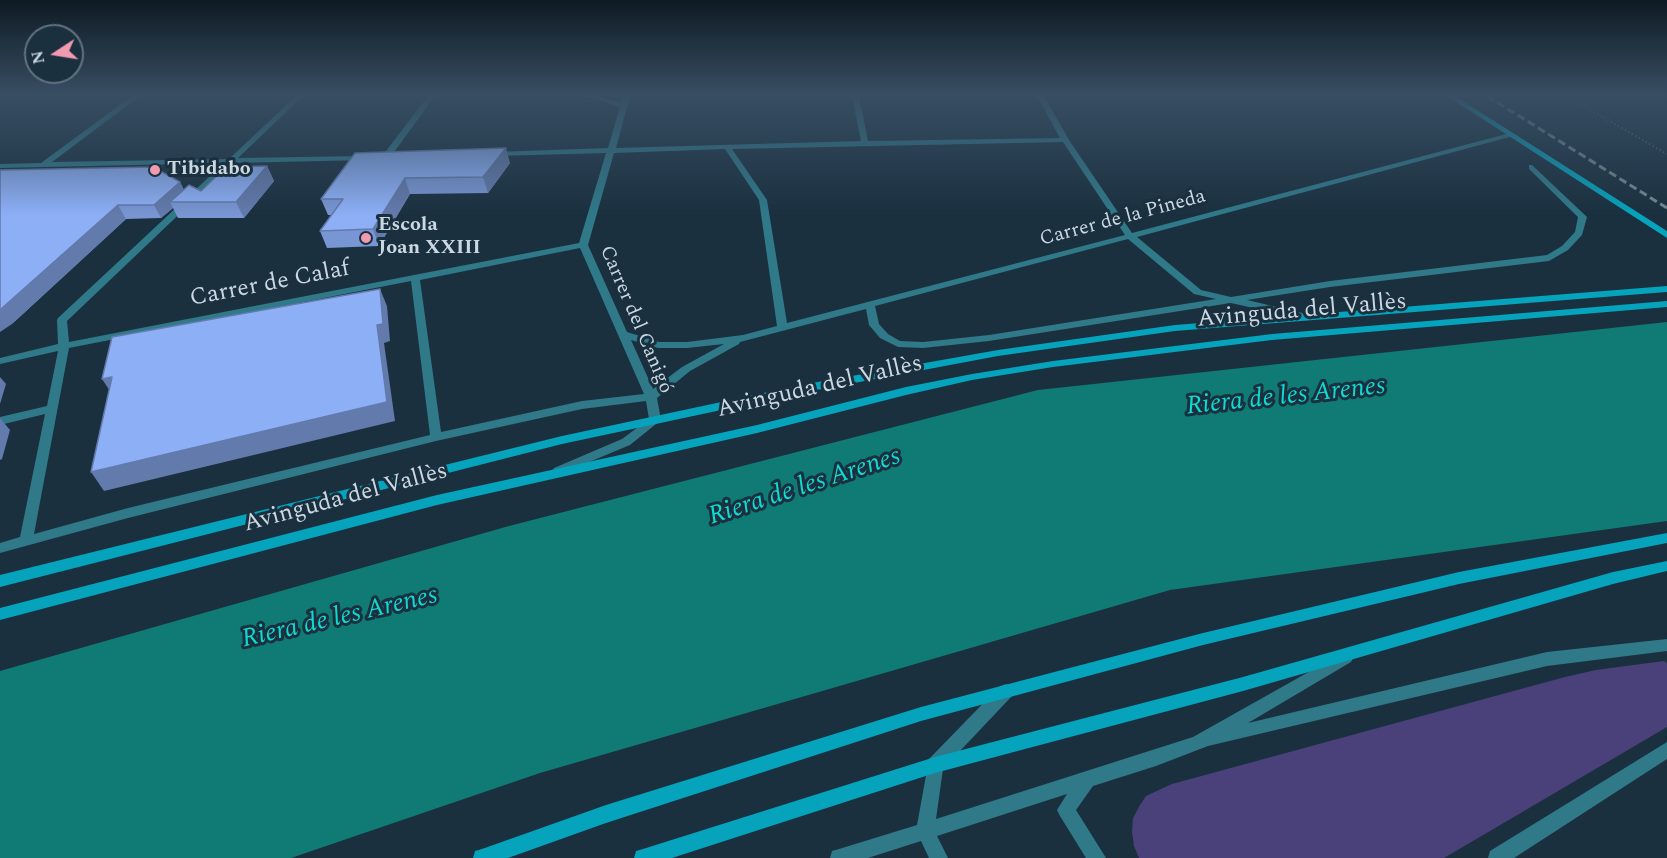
<!DOCTYPE html>
<meta charset="utf-8">
<style>
body{margin:0}
#map{position:relative;width:1667px;height:858px;overflow:hidden;background:#1a303f;font-family:Spectral,serif}
canvas{display:block}
.north{position:absolute;left:24px;top:24px;width:60px;height:60px;box-sizing:border-box;background:#1a303f;border:2px solid #617380;border-radius:50%;rotate:258deg;font-size:16px;font-weight:700;line-height:24px;text-align:center;color:#cbd8e2}
.north::after{content:'';display:block;margin:auto;width:21px;height:27px;background:#f29aaf;clip-path:polygon(50% 0,100% 100%,50% 72%,0 100%)}
</style>
<div id="map">
<canvas width="1667" height="858"></canvas>
<div class="north">N</div>
</div>
<script>
const c = document.querySelector('canvas').getContext('2d');
c.lineJoin = 'round';
function paint(path, color) {
  c.fillStyle = color;
  c.fill(path, 'evenodd');
}
function toPath(rows) {
  const path = new Path2D();
  for (const r of rows) {
    path.moveTo(r[0], r[1]);
    for (let i = 2; i < r.length; i += 2) path.lineTo(r[i], r[i + 1]);
  }
  return path;
}
function stroke(path, color, width, dash) {
  c.strokeStyle = color;
  c.lineWidth = width;
  c.lineCap = dash ? 'butt' : 'round';
  c.setLineDash(dash || []);
  c.stroke(path);
}
function label(font, color, halo, rows, align = 'center') {
  c.font = font + ' Spectral,serif';
  c.lineWidth = 6;
  c.setLineDash([]);
  c.textBaseline = 'middle';
  c.strokeStyle = halo;
  c.fillStyle = color;
  for (const [text, x, y, turn = 0] of rows) {
    c.save();
    c.translate(x, y);
    c.rotate((+turn || 0) * Math.PI / 180);
    c.textAlign = isNaN(turn) ? turn : align;
    if (halo) c.strokeText(text, 0, 0);
    c.fillText(text, 0, 0);
    c.restore();
  }
}
const green = toPath([
 [1664,661,1667,663,1667,727,1444,858,1139,858,1134,846,1132,832,1133,818,1140,805,1146,796,1172,784,1565,677,1596,670]
]);
const water = toPath([
 [1667,322,1667,521,1170,590,540,773,291,858,0,858,0,671,509,526,1038,390]
]);
const path = toPath([
 [1566,96,1667,154]
]);
const street = toPath([
 [132,96,140,96,52,162,229,159,296,96,303,96,238,158,365,156,369,158,365,160,233,163,67,321,69,342,579,243,606,153,493,156,489,154,493,152,608,148,620,107,586,96,597,96,621,103,623,96,630,96,616,148,861,141,852,96,859,96,868,141,1060,138,1037,96,1044,96,1069,140,1132,233,1510,133,1517,135,1137,237,1201,290,1231,297,1330,281,1547,255,1562,246,1575,232,1578,217,1529,169,1529,165,1532,165,1587,217,1582,235,1568,250,1549,261,1330,287,1247,300,1311,315,1312,317,1311,319,1307,320,1231,303,989,341,923,348,898,347,880,338,869,325,866,309,740,342,739,344,690,371,657,398,661,420,630,445,558,475,552,471,554,468,622,439,649,419,646,401,582,409,436,441,128,518,0,553,0,543,20,537,45,414,0,425,0,417,47,406,58,351,0,364,0,358,58,344,57,320,58,318,224,163,0,168,0,164,41,163,132,96],
 [1063,142,1125,235,787,323,767,200,732,149,1063,142],
 [725,149,759,200,777,326,743,335,687,342,659,342,627,332,588,245,614,153,725,149],
 [1128,239,1194,294,1216,299,989,335,923,342,900,341,888,334,879,324,875,306,1128,239],
 [580,248,644,394,582,401,441,432,420,280,580,248],
 [411,281,430,435,128,508,34,534,69,348,411,281],
 [631,340,658,348,687,348,724,344,682,367,653,389,631,340],
 [428,96,435,96,389,159,383,159,383,155,428,96],
 [1667,639,1667,651,1547,666,1208,746,1156,766,1093,786,1076,810,1106,858,1086,858,1060,816,1057,810,1067,794,937,836,948,858,929,858,921,841,868,858,830,858,832,851,839,849,917,825,929,759,1000,686,1006,684,1012,686,1014,691,1012,696,943,769,936,819,1193,737,1346,651,1351,652,1354,657,1351,662,1248,723,1547,652,1667,639],
 [1667,742,1667,759,1514,858,1488,858,1490,851,1667,742]
]);
const secondary = toPath([
 [1447,96,1455,96,1667,231,1667,238,1447,96],
 [1667,286,1667,292,1175,331,998,356,801,393,562,444,0,587,0,575,562,436,801,385,998,350,1175,325,1667,286],
 [1667,301,1667,307,1272,340,1053,367,972,380,906,395,757,433,437,505,0,620,0,608,437,495,757,425,906,387,972,374,1053,361,1272,334,1667,301],
 [1667,533,1667,543,1459,584,1203,645,921,721,606,823,508,858,473,858,475,851,482,849,606,805,921,707,1203,633,1459,572,1667,533],
 [1667,561,1667,571,1613,584,1243,691,935,773,672,858,634,858,636,851,643,849,935,757,1243,677,1613,572,1667,561]
]);
const rail = toPath([
 [1487,96,1667,208]
]);
const wall = toPath([
 [355,153,510,163,488,193,410,194,379,246,327,248,320,231,332,215,328,215,321,199],
 [267,166,274,181,244,218,178,218,173,208,161,218,126,219,12,324,153,167,180,182,184,190,201,191]
]);
const shadedWall = toPath([
 [506,148,510,163,488,193,483,177],
 [267,166,274,181,244,218,236,202],
 [405,178,410,194,379,246,373,229],
 [180,182,186,195,170,202,173,208,161,218,154,205],
 [118,205,126,219,12,324,0,332,0,310],
 [380,289,387,306,390,341,384,343,395,421,104,491,91,472,377,325],
 [0,377,6,384,0,404],
 [112,377,114,397,102,379],
 [0,418,10,430,2,459,0,460]
]);
const building = toPath([
 [506,148,483,177,405,178,373,229,320,231,343,199,321,199,355,153,506,148],
 [267,166,236,202,170,202,189,185,201,191,226,167,267,166],
 [153,167,180,182,154,205,118,205,0,310,0,170,153,167],
 [380,289,383,324,377,325,387,402,91,472,112,377,102,379,112,337,380,289]
]);
const markers = [
 [155,170,6,"#f29aaf"],
 [366,238,6,"#f29aaf"]
];
const farPoinames = [
 ["Tibidabo",167,170],
 ["Escola",378,226],
 ["Joan XXIII",378,249]
];
const farStreetnames = [
 ["Carrer de la Pineda",1123,219,-15],
 ["Carrer del Canigó",635,320,67]
];
const streetNames = [
 ["Carrer de Calaf",270,285,-11],
 ["Avinguda del Vallès",1302,312,-5],
 ["Avinguda del Vallès",820,388,-13],
 ["Avinguda del Vallès",346,499,-15]
];
const waterNames = [
 ["Riera de les Arenes",1286,398,-6],
 ["Riera de les Arenes",805,488,-18],
 ["Riera de les Arenes",340,619,-13]
];
paint(green, '#4b417a');
paint(water, '#107a74');
stroke(path, '#5d707d', 2, [1, 3]);
paint(street, '#2f7989');
paint(secondary, '#05a3bc');
stroke(rail, '#778894', 3, [8, 4]);
paint(wall, '#7996d4');
paint(shadedWall, '#637aac');
paint(building, '#8daff6');
stroke(building, '#637aac', 1.5);
const sky = c.createLinearGradient(0, 0, 0, 216);
sky.addColorStop(0, '#0e1a23');
sky.addColorStop(0.44, '#384e63');
sky.addColorStop(1, '#384e6300');
c.fillStyle = sky;
c.fillRect(0, 0, 1667, 216);
for (const [x, y, r, color] of markers) {
  const dot = new Path2D();
  dot.arc(x, y, r, 0, 2 * Math.PI);
  c.fillStyle = color;
  c.fill(dot);
  stroke(dot, '#1a303f', 2);
}
label('bold 20px', '#cbd8e2', '#1a303f', farPoinames, 'left');
label('20px', '#cbd8e2', '#1a303f', farStreetnames);
label('24px', '#cbd8e2', '#1a303f', streetNames);
label('italic 26px', '#0bdcd2', '#1a303f', waterNames);
</script>
